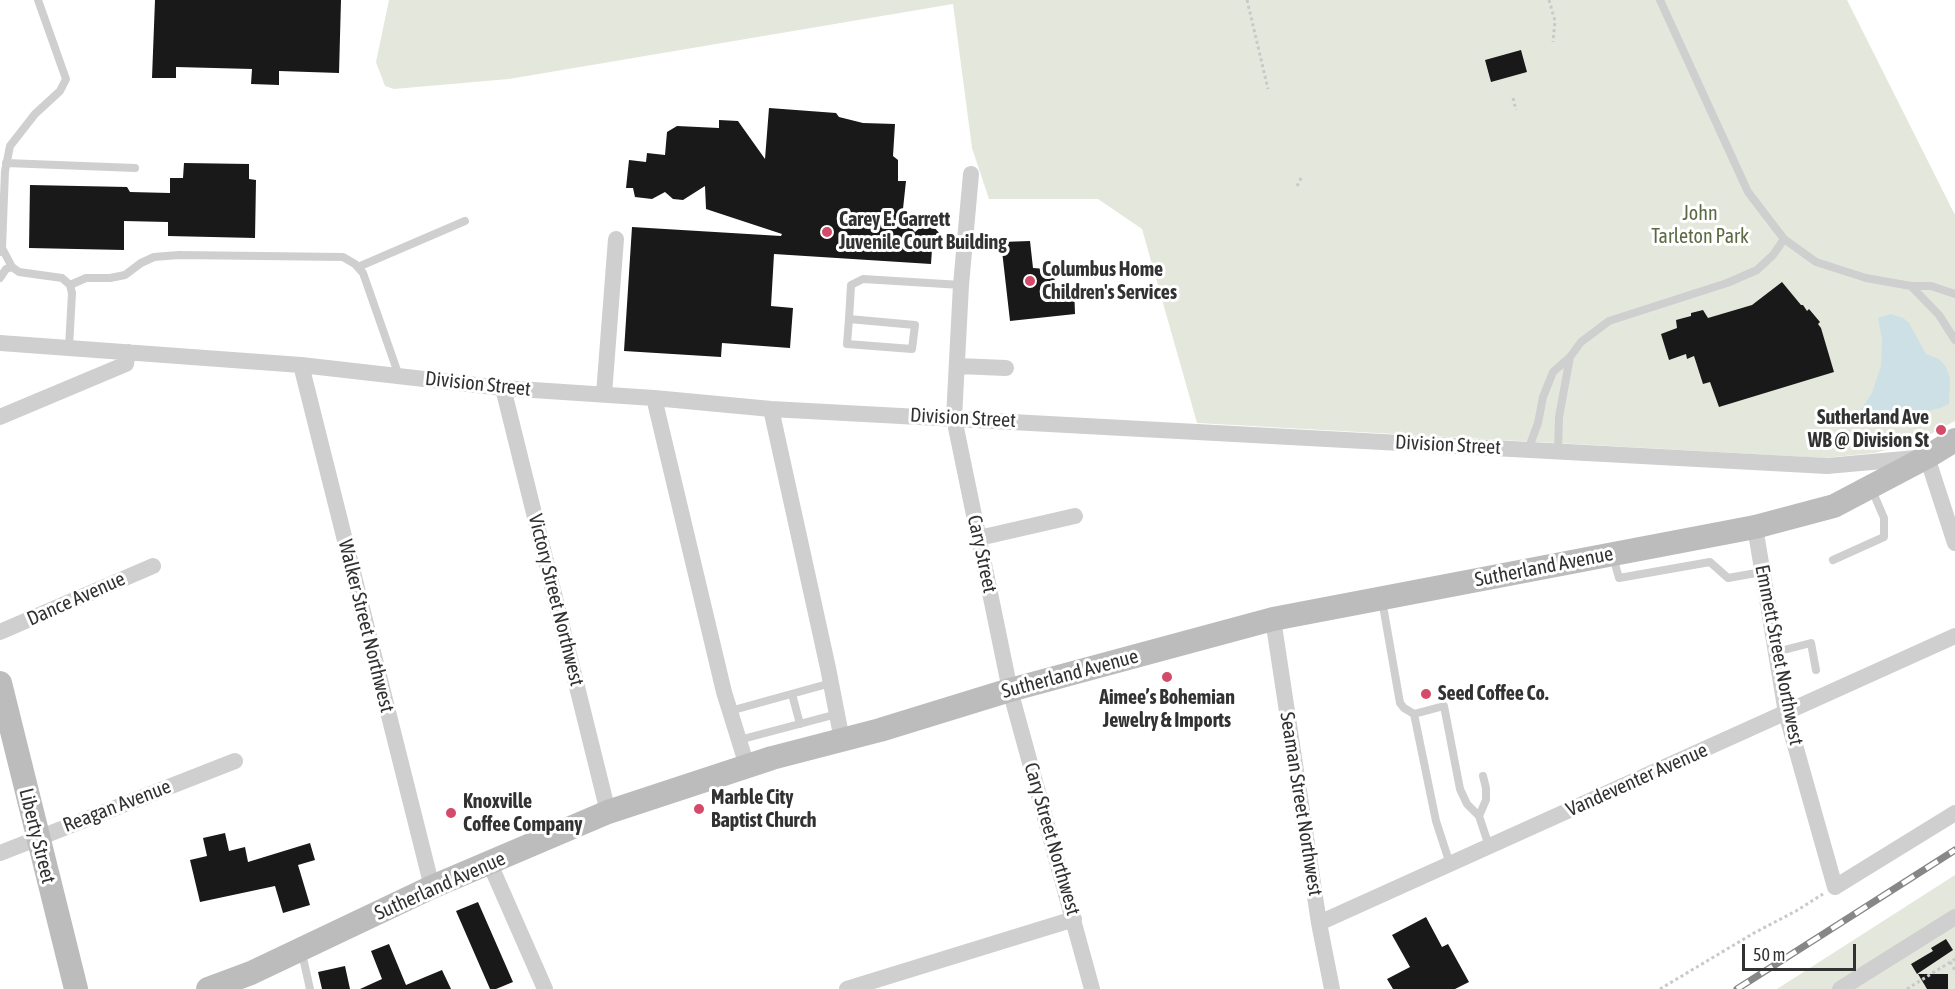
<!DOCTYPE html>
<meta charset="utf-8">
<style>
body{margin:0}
#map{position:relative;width:1955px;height:989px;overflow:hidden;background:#fff;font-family:"Asap Condensed",sans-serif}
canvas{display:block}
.scale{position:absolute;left:1742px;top:944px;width:114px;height:27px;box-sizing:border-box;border:3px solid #323232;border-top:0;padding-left:8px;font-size:18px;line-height:21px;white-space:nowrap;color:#323232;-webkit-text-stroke:4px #fff;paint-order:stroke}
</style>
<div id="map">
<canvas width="1955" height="989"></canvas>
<div class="scale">50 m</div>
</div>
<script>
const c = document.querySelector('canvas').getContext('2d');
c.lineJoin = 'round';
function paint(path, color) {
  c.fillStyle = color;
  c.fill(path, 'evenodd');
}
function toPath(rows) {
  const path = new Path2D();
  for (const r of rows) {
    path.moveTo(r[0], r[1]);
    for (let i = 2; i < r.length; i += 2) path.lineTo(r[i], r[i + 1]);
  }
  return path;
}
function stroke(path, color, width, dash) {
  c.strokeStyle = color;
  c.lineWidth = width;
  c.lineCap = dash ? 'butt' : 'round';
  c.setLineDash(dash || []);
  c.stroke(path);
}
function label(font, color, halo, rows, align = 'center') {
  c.font = font + ' "Asap Condensed",sans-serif';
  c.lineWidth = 6;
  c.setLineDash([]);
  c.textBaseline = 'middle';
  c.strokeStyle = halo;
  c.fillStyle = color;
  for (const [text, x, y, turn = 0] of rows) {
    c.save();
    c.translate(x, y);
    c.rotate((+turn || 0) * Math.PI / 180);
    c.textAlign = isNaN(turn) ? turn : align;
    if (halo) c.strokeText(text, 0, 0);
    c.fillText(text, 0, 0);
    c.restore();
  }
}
const green = toPath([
 [389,0,1847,0,1955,215,1955,421,1912,444,1874,453,1824,458,1197,423,1142,229,1098,199,989,199,972,148,953,4,509,79,394,89,385,86,376,62],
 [1955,875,1955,989,1777,989]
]);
const water = toPath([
 [1891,314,1903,318,1909,323,1926,354,1939,359,1946,367,1950,378,1949,404,1940,408,1920,413,1875,418,1860,411,1872,393,1881,366,1882,339,1878,318]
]);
const building = toPath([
 [155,0,341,0,339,73,279,71,279,85,251,84,252,69,176,67,176,78,152,78],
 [1521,50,1527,72,1491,82,1485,60],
 [769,108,836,113,839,117,863,123,895,124,893,156,898,160,898,181,906,181,902,218,915,232,928,221,944,238,932,249,931,264,774,254,771,306,793,308,790,348,722,343,721,357,624,351,632,227,781,236,782,234,706,209,705,186,683,200,673,199,665,192,652,199,635,197,633,188,626,188,629,160,646,162,647,153,665,155,667,132,677,126,719,128,719,120,738,121,765,159],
 [184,163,249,164,249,179,256,180,255,238,168,236,168,222,124,221,124,250,29,248,30,185,127,187,130,192,170,193,170,178,183,178],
 [1030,241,1033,268,1046,269,1055,277,1053,289,1074,286,1075,314,1010,321,1001,242],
 [1782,282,1801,305,1803,305,1807,311,1809,309,1820,322,1818,324,1821,328,1834,372,1719,407,1710,382,1703,384,1694,356,1687,359,1686,354,1669,360,1661,334,1677,328,1676,320,1691,316,1691,313,1703,310,1708,318,1752,305],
 [225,833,229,851,245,847,248,862,310,843,315,860,298,865,310,905,283,913,275,886,200,902,190,860,207,856,203,838],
 [478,902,513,982,496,989,490,989,456,911],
 [1426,917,1442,947,1448,944,1469,982,1455,989,1393,989,1387,979,1410,967,1392,935],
 [1946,939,1953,950,1917,974,1911,964,1933,951,1931,948],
 [389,944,406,985,442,970,451,989,360,989,382,979,371,951],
 [345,966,350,989,322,989,318,972],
 [1918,974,1948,974,1948,989,1927,989]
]);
const path = toPath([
 [1247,0,1268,89],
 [1549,0,1555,21,1553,42],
 [1513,98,1516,110],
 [1297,186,1302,176],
 [1950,962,1955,970],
 [1660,989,1754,933,1796,911,1823,894],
 [1907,989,1955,959]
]);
const lane = toPath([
 [1660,0,1748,192,1784,239,1816,262,1866,278,1911,286,1931,286,1955,294],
 [6,163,135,168],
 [2,248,12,267,19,272,62,278,70,285,72,293,69,347],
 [0,252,2,248,5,171,10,146,35,114,60,91,66,79,38,0],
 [358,267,465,221],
 [0,278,6,269,12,267],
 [70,285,86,278,110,278,125,275,141,263,154,257,179,255,343,257,355,264,363,273,399,376],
 [1911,286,1939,315,1955,340],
 [849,319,847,344,912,349,915,325,849,319,851,285,863,279,961,285],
 [1528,450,1538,423,1543,397,1553,372,1570,357,1581,342,1609,321,1727,283,1757,270,1773,255,1784,239],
 [1558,451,1559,417,1570,357],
 [1613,557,1619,578,1710,562,1728,578,1762,572],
 [1833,560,1884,537,1884,518,1872,490],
 [1382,600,1400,703,1404,708,1414,714],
 [1776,652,1811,643,1816,670],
 [792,694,800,724],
 [730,711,831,683],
 [739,740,837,714],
 [1479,816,1486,800,1486,788,1483,776],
 [1450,864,1436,821,1414,714,1444,706,1460,789,1467,804,1479,816,1489,846],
 [302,953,310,989]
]);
const street = toPath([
 [971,174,961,285,954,418,1010,690,1092,989],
 [0,343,301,365,503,388,654,398,771,409,1827,466,1927,457,1955,543],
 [301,365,432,887],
 [958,366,1006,368],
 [503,388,608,812],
 [604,394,616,239],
 [654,398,724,692,747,766],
 [771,409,828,668,842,740],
 [0,417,126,364,128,352],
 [1755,527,1786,713,1835,887,1955,813],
 [979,538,1075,516],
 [1273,619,1319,923,1332,989],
 [0,632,153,566],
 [0,853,235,761],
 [490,864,545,989],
 [1319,923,1955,636],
 [847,989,1074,919],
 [1840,989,1955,917]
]);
const secondary = toPath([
 [0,683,76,989],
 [208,989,251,973,432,887,608,812,772,758,880,730,1010,690,1273,619,1755,527,1834,506,1927,457,1955,440]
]);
const rail = toPath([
 [1737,989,1955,850]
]);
const markers = [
 [827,232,6,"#d44a69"],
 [1030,281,6,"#d44a69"],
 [1941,430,6,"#d44a69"],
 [1167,677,6,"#d44a69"],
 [1426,694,6,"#d44a69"],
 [699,809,6,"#d44a69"],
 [451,813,6,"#d44a69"]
];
const parkNames = [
 ["John",1700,214],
 ["Tarleton Park",1700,237]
];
const poiNames = [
 ["Carey E. Garrett",839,220],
 ["Juvenile Court Building",839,243],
 ["Columbus Home",1042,270],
 ["Children's Services",1042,293],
 ["Sutherland Ave",1929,418,"right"],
 ["WB @ Division St",1929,441,"right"],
 ["Seed Coffee Co.",1438,694],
 ["Aimee’s Bohemian",1167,698,"center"],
 ["Jewelry & Imports",1167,721,"center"],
 ["Marble City",711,798],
 ["Baptist Church",711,821],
 ["Knoxville",463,802],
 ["Coffee Company",463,825]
];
const streetNames = [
 ["Division Street",478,384,6],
 ["Division Street",963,418,3],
 ["Division Street",1448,445,3],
 ["Cary Street",982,554,78],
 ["Sutherland Avenue",1544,567,-11],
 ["Dance Avenue",76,599,-24],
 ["Victory Street Northwest",556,600,76],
 ["Walker Street Northwest",366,626,76],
 ["Emmett Street Northwest",1779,655,79],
 ["Sutherland Avenue",1070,674,-15],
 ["Vandeventer Avenue",1637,780,-24],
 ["Seaman Street Northwest",1301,804,81],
 ["Reagan Avenue",117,806,-21],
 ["Liberty Street",37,836,76],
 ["Cary Street Northwest",1052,839,74],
 ["Sutherland Avenue",440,886,-24]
];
paint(green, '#e4e8dc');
paint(water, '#cce0e6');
paint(building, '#191919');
stroke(path, '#c9c9c9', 3, [3, 3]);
stroke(lane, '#cfcfcf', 8);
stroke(street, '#cfcfcf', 16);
stroke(secondary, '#bcbcbc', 24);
stroke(rail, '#878787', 7);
stroke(rail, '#fff', 4.5, [14]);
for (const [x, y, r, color] of markers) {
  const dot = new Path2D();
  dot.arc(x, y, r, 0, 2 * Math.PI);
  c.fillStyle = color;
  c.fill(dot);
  stroke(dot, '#fff', 2);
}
label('20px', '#5b6a43', '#fff', parkNames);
label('bold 20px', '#323232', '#fff', poiNames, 'left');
label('20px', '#323232', '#fff', streetNames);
</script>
